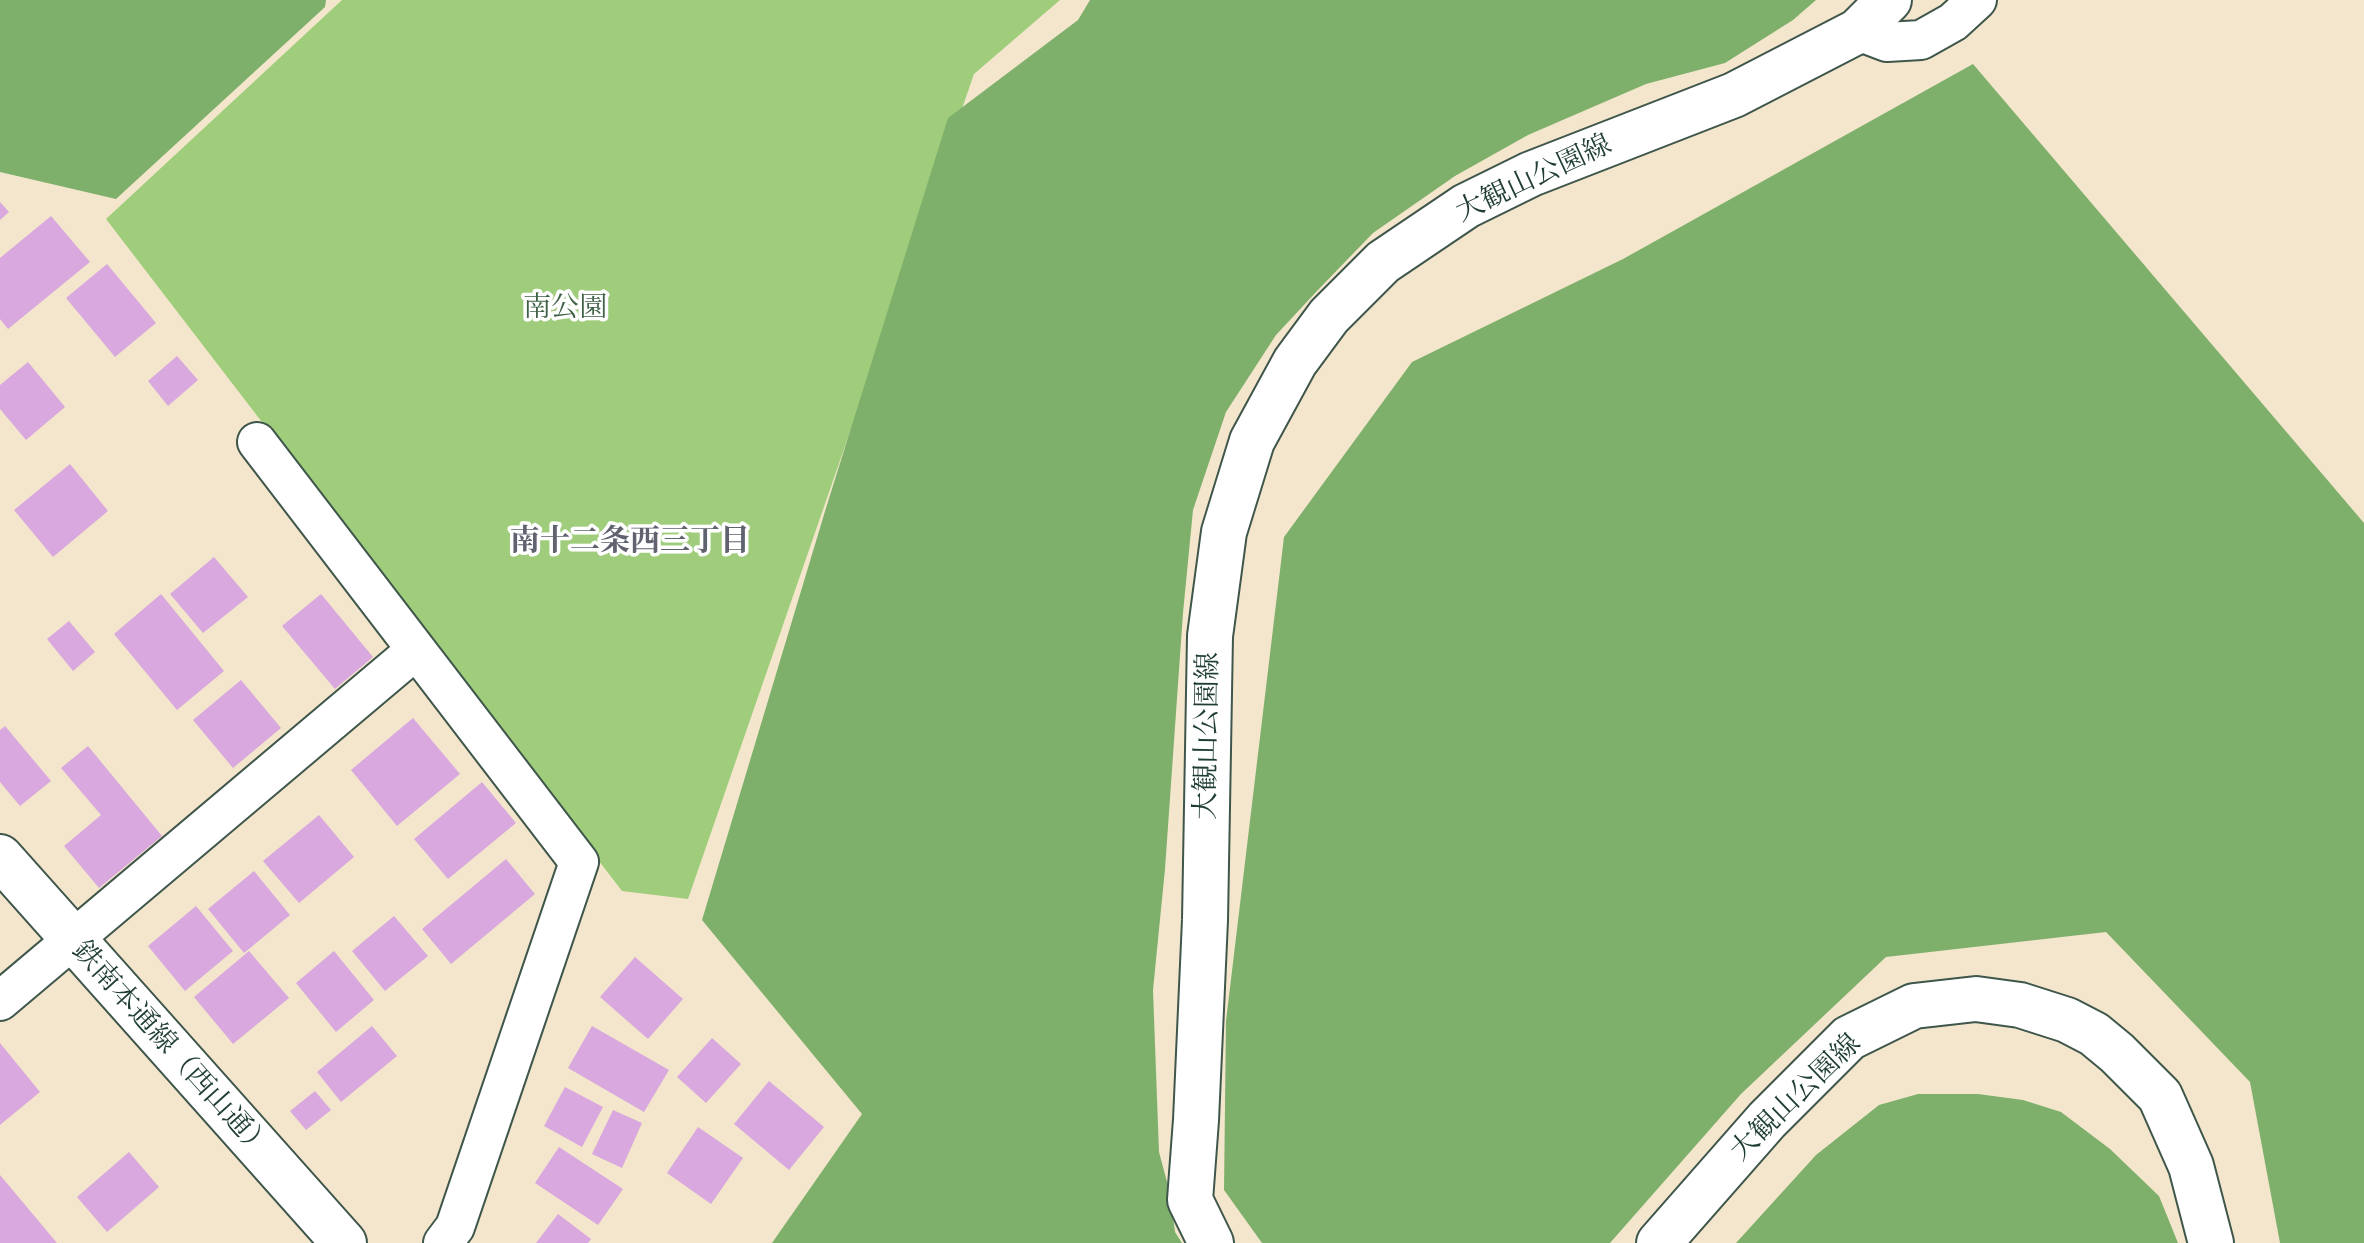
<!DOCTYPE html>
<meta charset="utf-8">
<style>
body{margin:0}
canvas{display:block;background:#f3e6cc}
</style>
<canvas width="2364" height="1243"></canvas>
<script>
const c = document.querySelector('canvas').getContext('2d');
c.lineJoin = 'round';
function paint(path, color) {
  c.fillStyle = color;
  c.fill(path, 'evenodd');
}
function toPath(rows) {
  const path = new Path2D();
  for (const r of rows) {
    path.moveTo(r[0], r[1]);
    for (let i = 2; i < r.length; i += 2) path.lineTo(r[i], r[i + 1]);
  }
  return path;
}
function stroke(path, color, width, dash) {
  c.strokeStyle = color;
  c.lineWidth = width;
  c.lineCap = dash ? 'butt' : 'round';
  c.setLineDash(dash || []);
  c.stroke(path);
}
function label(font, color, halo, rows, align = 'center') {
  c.font = font + ' "Old Standard TT","Noto Serif JP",serif';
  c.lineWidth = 7;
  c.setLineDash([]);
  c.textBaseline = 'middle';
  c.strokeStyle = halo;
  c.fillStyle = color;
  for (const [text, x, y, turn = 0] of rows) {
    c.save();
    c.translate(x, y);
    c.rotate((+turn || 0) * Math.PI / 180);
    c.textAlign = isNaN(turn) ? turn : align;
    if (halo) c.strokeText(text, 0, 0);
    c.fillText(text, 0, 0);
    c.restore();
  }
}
const green = toPath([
 [342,0,1060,0,974,74,688,899,622,891,106,219]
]);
const forest = toPath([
 [0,0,326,0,325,7,116,199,0,172],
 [1090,0,1816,0,1793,20,1725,63,1646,84,1528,135,1455,176,1373,233,1317,291,1276,335,1226,412,1193,510,1183,613,1165,869,1153,990,1159,1152,1170,1193,1175,1232,1182,1243,772,1243,862,1114,702,920,826,508,948,118,1078,20],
 [1973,64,2364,523,2364,1243,2280,1243,2250,1082,2106,932,1886,957,1741,1094,1610,1243,1262,1243,1224,1190,1226,1021,1284,537,1412,362,1623,259],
 [1918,1094,1978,1094,2023,1100,2061,1112,2110,1149,2159,1196,2178,1243,1736,1243,1816,1155,1879,1105]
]);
const building = toPath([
 [0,202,9,212,0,220],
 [51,216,90,262,8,329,0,319,0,258],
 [107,264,156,323,115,357,66,298],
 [177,356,198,380,168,406,148,381],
 [28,362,65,407,26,440,0,409,0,385],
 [70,464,108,511,53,557,14,510],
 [214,557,248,597,203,633,170,594],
 [161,594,224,671,177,710,114,634],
 [321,594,373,657,335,689,282,626],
 [69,621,95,652,73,671,47,639],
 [241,680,281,728,233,768,193,720],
 [413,718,460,774,397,826,351,770],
 [5,726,51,781,20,806,0,782,0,730],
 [88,746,162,836,99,888,64,846,101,815,61,768],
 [482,782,516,823,448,879,414,839],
 [319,815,354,857,299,903,263,861],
 [506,859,535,894,451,964,422,929],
 [254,871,290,915,244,953,208,909],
 [196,906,233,951,185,991,148,946],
 [394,916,428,956,385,991,352,951],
 [249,951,289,998,233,1044,194,997],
 [334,951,374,1000,336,1032,296,983],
 [635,957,683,999,648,1039,600,997],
 [372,1026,397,1056,341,1102,317,1072],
 [592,1026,669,1070,644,1112,568,1068],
 [712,1038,741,1064,706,1103,677,1077],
 [0,1043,40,1092,0,1125],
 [769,1081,824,1127,789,1170,734,1124],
 [565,1087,603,1107,582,1147,544,1126],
 [315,1091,331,1110,306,1130,290,1111],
 [613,1110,642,1123,622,1168,592,1154],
 [698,1127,743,1158,711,1204,667,1173],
 [559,1147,623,1189,598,1225,535,1183],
 [129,1152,159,1187,107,1232,77,1197],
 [0,1175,57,1243,0,1243],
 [558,1214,591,1239,588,1243,536,1243]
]);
const minor = toPath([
 [1858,31,1887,42,1921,40,1953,22,1977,0],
 [257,442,579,862,455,1227,443,1243],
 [0,1001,416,650]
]);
const tertiary = toPath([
 [0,857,344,1243]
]);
const secondary = toPath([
 [1211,1243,1190,1200,1196,1120,1205,920,1210,636,1224,532,1252,441,1295,362,1329,316,1383,262,1466,206,1531,174,1734,95,1858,31,1889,0],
 [1659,1243,1767,1120,1849,1038,1914,1006,1976,999,2020,1005,2067,1020,2094,1034,2117,1053,2160,1096,2191,1166,2211,1243]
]);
const streetNames = [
 ["大観山公園線",1534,179,-25],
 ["大観山公園線",1208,736,-89],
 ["鉄南本通線（西山通）",171,1050,48],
 ["大観山公園線",1796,1098,-44]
];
const parkNames = [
 ["南公園",565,309]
];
const neighbourhoodNames = [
 ["南十二条西三丁目",630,542]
];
paint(green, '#9fcd7b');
paint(forest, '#7fb06b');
paint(building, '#d8a8de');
stroke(minor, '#3f564b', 42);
stroke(tertiary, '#3f564b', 48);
stroke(secondary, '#3f564b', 48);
stroke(minor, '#fff', 38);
stroke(tertiary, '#fff', 44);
stroke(secondary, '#fff', 44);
label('28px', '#1f3d34', '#fff', streetNames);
label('28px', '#3f6146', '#fff', parkNames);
label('bold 30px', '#606270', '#fff', neighbourhoodNames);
</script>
